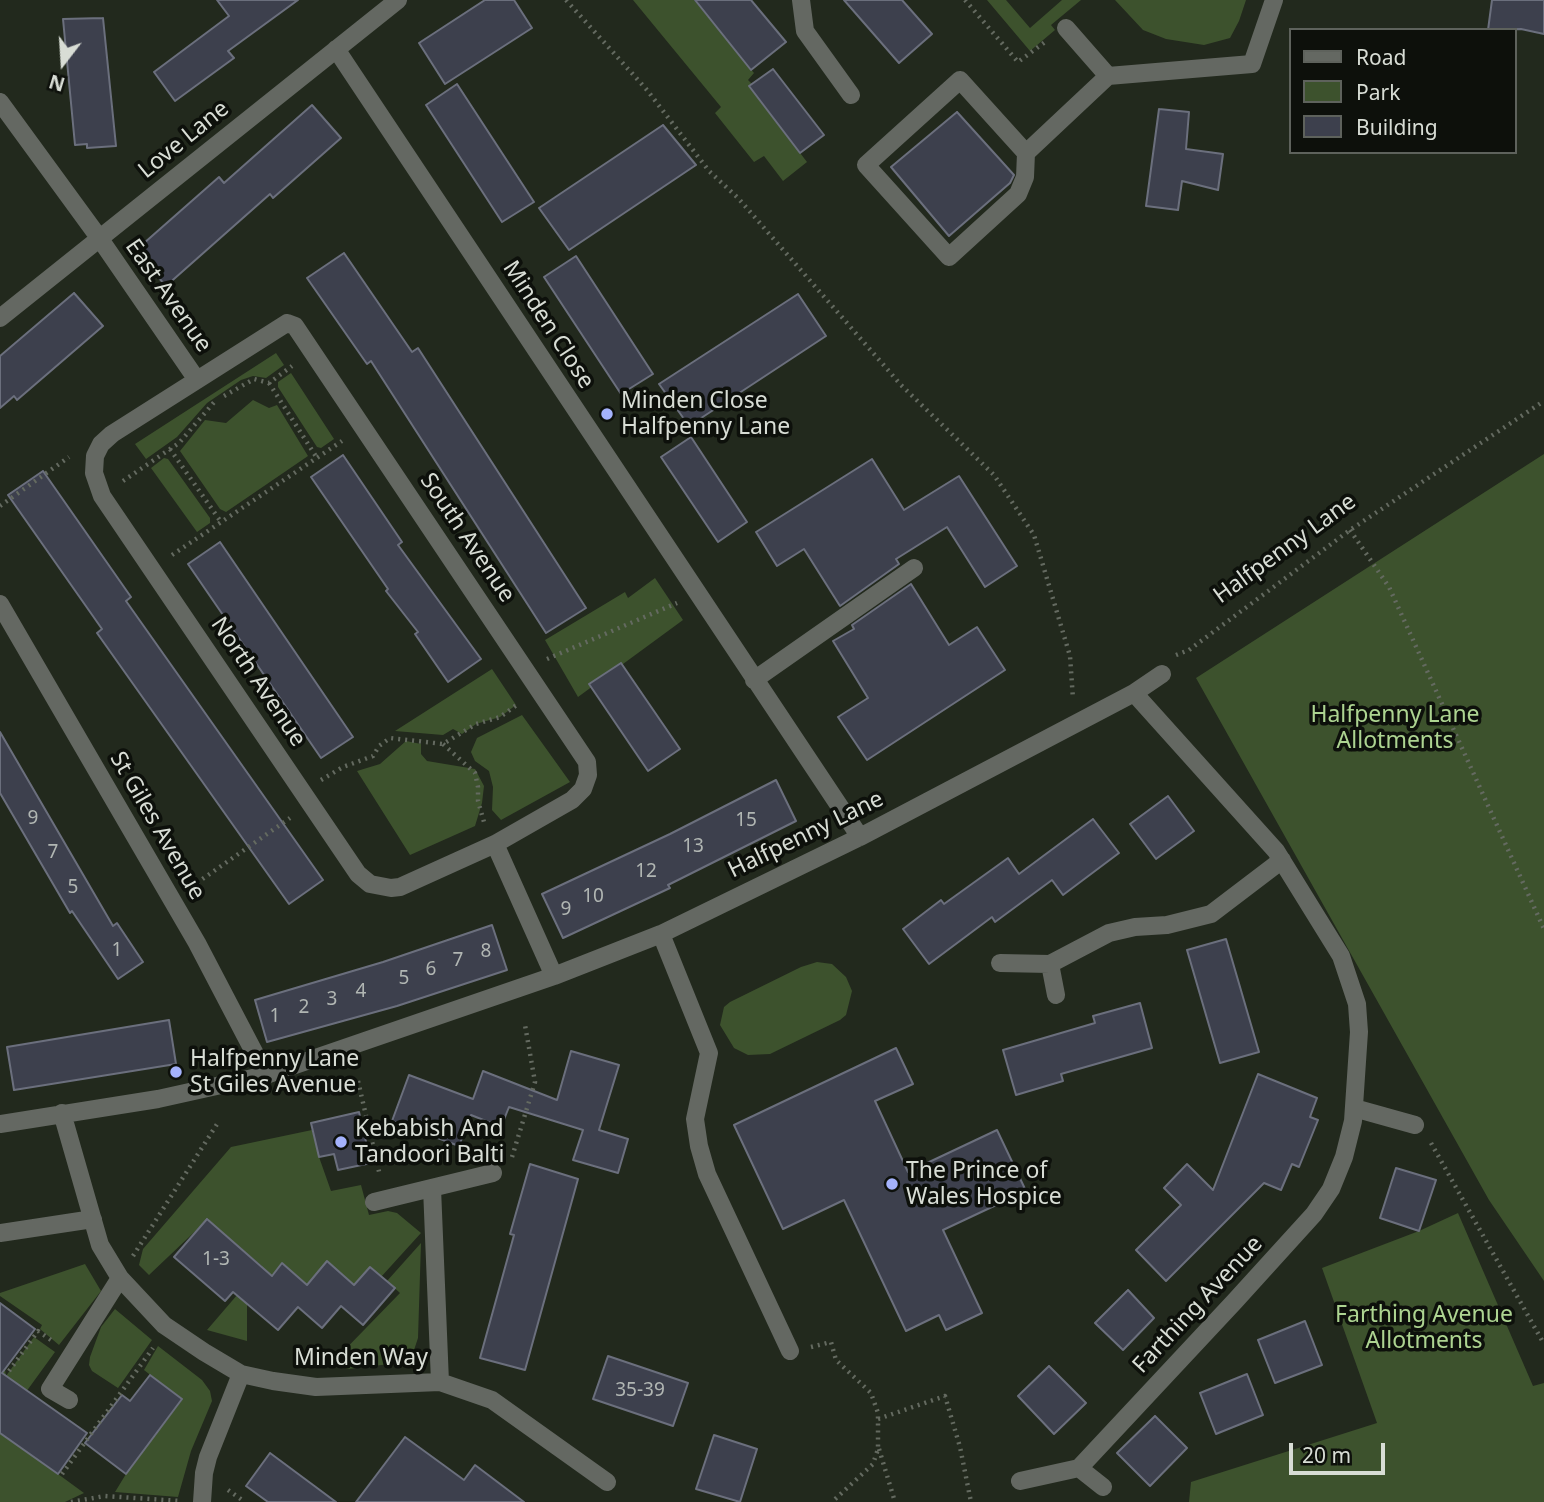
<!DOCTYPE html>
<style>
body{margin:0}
#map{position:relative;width:1544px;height:1502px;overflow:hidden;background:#22291d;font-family:"Noto Sans",sans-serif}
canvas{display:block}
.legend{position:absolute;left:1289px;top:28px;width:228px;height:126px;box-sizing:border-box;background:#0d100b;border:2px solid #5e625c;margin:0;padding:9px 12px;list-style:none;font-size:21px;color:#d8ddd5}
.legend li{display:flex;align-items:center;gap:14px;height:35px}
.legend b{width:35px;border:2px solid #5e625c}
.north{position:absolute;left:28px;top:28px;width:70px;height:70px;-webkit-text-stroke:5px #0d100b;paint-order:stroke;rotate:197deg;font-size:19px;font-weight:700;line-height:28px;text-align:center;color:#d8ddd5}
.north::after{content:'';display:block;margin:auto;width:24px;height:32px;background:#d8ddd5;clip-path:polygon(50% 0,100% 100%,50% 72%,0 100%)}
.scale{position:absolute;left:1289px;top:1443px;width:96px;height:32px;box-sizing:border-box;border:4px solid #d8ddd5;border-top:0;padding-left:9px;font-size:21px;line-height:24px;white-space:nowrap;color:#d8ddd5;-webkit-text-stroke:5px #0d100b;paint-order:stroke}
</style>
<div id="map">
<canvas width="1544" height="1502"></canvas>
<ul class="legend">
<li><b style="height:9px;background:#646862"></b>Road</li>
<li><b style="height:19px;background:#3d522d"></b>Park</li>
<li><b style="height:19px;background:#3d404d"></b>Building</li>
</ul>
<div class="north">N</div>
<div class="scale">20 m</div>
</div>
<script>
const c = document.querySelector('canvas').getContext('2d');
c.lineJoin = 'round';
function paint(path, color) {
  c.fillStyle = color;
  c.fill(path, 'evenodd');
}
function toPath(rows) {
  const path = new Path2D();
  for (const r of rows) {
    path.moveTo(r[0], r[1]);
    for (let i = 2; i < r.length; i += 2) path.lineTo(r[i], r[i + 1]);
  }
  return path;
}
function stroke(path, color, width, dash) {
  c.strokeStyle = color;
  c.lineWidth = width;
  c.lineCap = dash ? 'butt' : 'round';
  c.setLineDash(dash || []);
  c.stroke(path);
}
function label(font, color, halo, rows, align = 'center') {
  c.font = font + ' "Noto Sans",sans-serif';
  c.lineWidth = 7;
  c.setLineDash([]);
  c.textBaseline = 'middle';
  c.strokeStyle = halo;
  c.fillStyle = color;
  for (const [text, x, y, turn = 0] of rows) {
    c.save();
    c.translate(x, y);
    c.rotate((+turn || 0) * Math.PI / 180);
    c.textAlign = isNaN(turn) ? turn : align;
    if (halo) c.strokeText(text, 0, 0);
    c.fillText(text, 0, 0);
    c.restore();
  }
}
const green = toPath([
 [633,0,694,0,754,73,748,80,752,84,749,86,807,162,783,181,764,156,754,162,715,113,721,107],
 [987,0,1006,0,1030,28,1062,0,1081,0,1051,25,1055,30,1030,51],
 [1115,0,1246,0,1239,21,1230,38,1204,45,1166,39,1143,30],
 [276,353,284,365,266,378,253,376,241,380,207,403,177,437,146,459,135,444],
 [291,373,334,439,321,448,317,447,278,387,278,382],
 [253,400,269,408,277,405,308,456,226,512,220,509,180,451,205,420,226,423],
 [1544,454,1544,1281,1489,1200,1196,678],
 [164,458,168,459,210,518,210,523,197,532,151,468],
 [655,578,683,620,578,697,545,640,625,592,628,598],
 [492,669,516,705,500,717,476,724,462,734,453,729,443,735,395,731],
 [522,715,570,782,501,820,492,810,493,787,489,771,475,761,471,752,477,738],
 [406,741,421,744,421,754,427,761,475,769,484,786,482,803,475,826,410,855,357,771,380,764],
 [817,962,832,964,846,977,852,991,846,1015,840,1020,770,1054,748,1055,734,1048,720,1025,724,1007,730,1002,801,967],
 [312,1130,319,1157,331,1191,361,1185,369,1215,388,1211,397,1213,421,1233,381,1277,354,1285,327,1261,307,1285,282,1264,247,1304,247,1341,207,1330,262,1266,207,1220,149,1275,139,1265,143,1249,231,1147],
 [1458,1213,1533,1386,1544,1383,1544,1502,1189,1502,1191,1482,1377,1423,1322,1268,1419,1231],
 [421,1243,418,1338,413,1353,407,1362,348,1369,331,1364,400,1293,387,1281],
 [85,1264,101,1291,59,1345,40,1329,42,1325,0,1296,0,1293],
 [115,1309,152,1340,118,1388,92,1371,89,1365,90,1357,101,1327],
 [34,1337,55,1352,26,1392,7,1393,0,1366,5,1370,6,1376],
 [158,1346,202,1380,210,1391,212,1401,191,1451,178,1497,115,1492,126,1474,182,1400,144,1370],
 [0,1433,58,1474,84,1493,65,1502,0,1502]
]);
const building = toPath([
 [217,0,298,0,228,51,234,58,175,101,154,72,229,16,217,0],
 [485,0,514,0,532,28,445,84,419,43,485,0],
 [695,0,751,0,786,42,751,70,695,0],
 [844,0,902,0,932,34,899,63,844,0],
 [1492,0,1544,0,1544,34,1521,29,1488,30,1492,0],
 [103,18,116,146,87,148,87,144,75,145,63,19,103,18],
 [773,69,824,135,800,153,749,86,773,69],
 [457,84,534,202,502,222,426,105,457,84],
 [312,105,341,138,273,198,270,194,166,286,135,251,219,177,224,183,312,105],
 [1159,109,1189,112,1186,149,1223,154,1218,190,1182,181,1178,210,1146,206,1159,109],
 [957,112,1014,175,1010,183,949,236,891,167,957,112],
 [663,125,696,165,569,250,539,208,663,125],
 [344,253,412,352,418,348,586,608,546,633,371,361,367,364,307,278,344,253],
 [576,256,653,374,621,394,544,277,576,256],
 [74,293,103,326,17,400,14,396,0,408,0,356,74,293],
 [798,294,826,336,689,426,659,384,798,294],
 [691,437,747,522,718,542,661,457,691,437],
 [343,455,402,542,398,545,481,659,448,682,415,634,418,632,386,591,388,589,311,477,343,455],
 [872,459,904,510,959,476,1017,566,985,587,947,527,896,559,899,564,840,606,804,549,777,566,756,532,872,459],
 [43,471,131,597,126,601,323,880,289,904,97,633,102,629,8,495,43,471],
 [220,542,353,737,321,758,188,564,220,542],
 [911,584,949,645,977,627,1005,670,867,760,838,717,868,698,833,641,854,629,852,625,911,584],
 [621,663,680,749,648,771,589,684,621,663],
 [0,732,113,926,117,923,143,962,118,979,72,911,70,913,0,793,0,732],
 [776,780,796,821,668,885,670,888,563,938,542,894,670,834,776,780],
 [1168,796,1194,831,1156,859,1130,824,1168,796],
 [1093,819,1119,853,1063,895,1052,880,995,922,992,917,929,964,903,929,941,900,944,904,1008,858,1019,874,1093,819],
 [492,925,507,970,397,1006,267,1042,255,1000,383,962,492,925],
 [1226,939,1259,1052,1220,1063,1187,950,1226,939],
 [1140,1003,1152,1048,1061,1074,1063,1081,1016,1095,1003,1050,1095,1023,1093,1016,1140,1003],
 [169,1020,176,1064,14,1090,7,1047,169,1020],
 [896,1048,913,1084,875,1101,908,1172,997,1130,1026,1191,943,1230,982,1313,946,1330,939,1315,906,1331,844,1200,783,1229,734,1125,896,1048],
 [571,1051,619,1065,599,1130,628,1139,618,1173,573,1160,583,1130,509,1107,501,1127,471,1115,459,1146,392,1121,409,1075,473,1099,483,1071,557,1100,571,1051],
 [1258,1074,1317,1098,1310,1117,1318,1120,1299,1167,1292,1164,1281,1190,1264,1183,1166,1281,1136,1250,1181,1205,1164,1188,1187,1164,1213,1190,1258,1074],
 [359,1112,371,1163,338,1170,334,1154,319,1157,311,1123,359,1112],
 [530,1164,578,1179,525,1370,480,1358,514,1235,510,1234,530,1164],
 [1396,1168,1436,1180,1419,1231,1380,1218,1396,1168],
 [207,1219,272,1276,282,1263,307,1285,327,1261,354,1285,370,1267,395,1288,363,1325,341,1306,322,1328,298,1307,278,1330,233,1292,225,1301,174,1257,207,1219],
 [1128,1290,1154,1318,1123,1350,1095,1323,1128,1290],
 [0,1303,35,1329,2,1373,87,1433,58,1474,0,1433,0,1303],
 [1305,1321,1322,1365,1275,1383,1258,1340,1305,1321],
 [608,1356,688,1383,673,1426,593,1399,608,1356],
 [1049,1366,1086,1403,1054,1434,1018,1396,1049,1366],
 [1247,1374,1263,1415,1216,1434,1200,1393,1247,1374],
 [150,1375,182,1399,126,1474,85,1443,122,1395,130,1401,150,1375],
 [1155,1416,1187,1448,1150,1486,1117,1453,1155,1416],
 [714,1435,757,1449,740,1502,696,1489,714,1435],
 [405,1437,464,1480,475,1465,524,1502,356,1502,405,1437],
 [270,1453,336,1502,268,1502,246,1486,270,1453]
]);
const path = toPath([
 [566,0,647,90,709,171,738,198,901,385,994,475,1034,535,1070,656,1073,699],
 [965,0,1018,62,1045,42],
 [269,383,317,458],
 [224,396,254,379,269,383,292,366],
 [170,449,221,522],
 [123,481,179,443,216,400],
 [0,506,69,457],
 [1350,530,1389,587,1544,929],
 [172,555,342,441],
 [1176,655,1189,650,1350,530,1544,401],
 [547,659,677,603],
 [443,744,475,773,478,787,478,801,484,822],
 [321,780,343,767,373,756,379,746,390,738,443,744,476,724,500,717,518,704],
 [191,887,290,818],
 [358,1081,380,1176],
 [1431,1143,1544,1344],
 [512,1157,535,1082,525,1025],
 [133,1256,219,1121],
 [811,1347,831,1342,836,1360,871,1393,878,1413,878,1449,873,1464,832,1502],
 [9,1371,38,1331,51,1340],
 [878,1419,945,1396,960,1447,971,1502],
 [879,1449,895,1502],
 [62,1474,153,1348],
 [228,1490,245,1502],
 [71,1502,105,1496,180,1501]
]);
const minor = toPath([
 [801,0,805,31,851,95],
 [1066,28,1108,76,1252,64,1274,0],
 [336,49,860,837],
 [0,102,100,239,197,380],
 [1026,153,960,80,866,165,949,257,1018,194,1025,177,1026,153,1108,76],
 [0,318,398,0],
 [287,323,295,326,587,762,588,775,583,789,572,800,495,844,400,887,391,888,370,884,358,874,102,496,94,473,95,456,101,444,112,434,287,323],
 [0,604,197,943,266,1075],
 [754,680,914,568],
 [495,844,554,976],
 [661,934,709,1053,695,1119,699,1146,707,1174,790,1351],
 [1000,963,1050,964,1056,995],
 [1050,964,1109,933,1135,927,1167,925,1211,914,1282,860],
 [1354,1108,1415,1125],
 [62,1113,100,1245,120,1278,164,1325,204,1352,241,1374,273,1381,316,1387,440,1382,492,1400,607,1482],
 [0,1124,158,1099,266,1075,554,976,661,934,860,837,1134,693,1162,674],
 [432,1188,440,1382],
 [374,1202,493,1173],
 [0,1233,93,1219],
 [69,1400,50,1389,120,1278],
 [1079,1468,1103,1487],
 [1020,1481,1079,1468,1235,1301,1314,1214,1331,1189,1344,1157,1353,1121,1359,1032,1357,1004,1341,956,1276,851,1134,693],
 [202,1502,204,1473,208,1457,241,1374]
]);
const markers = [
 [607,414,7,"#a4b2fc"],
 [176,1072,7,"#a4b2fc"],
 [341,1142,7,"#a4b2fc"],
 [892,1184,7,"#a4b2fc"]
];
const numberNames = [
 ["9",33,819],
 ["15",746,821],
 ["13",693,847],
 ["7",53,853],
 ["12",646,872],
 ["5",73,888],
 ["10",593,897],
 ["9",566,910],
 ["1",117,951],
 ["8",486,952],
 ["7",458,961],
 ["6",431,970],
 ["5",404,979],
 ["4",361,992],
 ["3",332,1000],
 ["2",304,1008],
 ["1",275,1017],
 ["1-3",216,1260],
 ["35-39",640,1391]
];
const streetNames = [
 ["Love Lane",184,140,-39],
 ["East Avenue",168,296,55],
 ["Minden Close",548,325,57],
 ["South Avenue",467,538,56],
 ["Halfpenny Lane",1285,549,-36],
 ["North Avenue",258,682,56],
 ["St Giles Avenue",157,826,60],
 ["Halfpenny Lane",806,835,-26],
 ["Farthing Avenue",1198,1305,-47],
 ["Minden Way",361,1358]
];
const poiNames = [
 ["Minden Close",621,401],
 ["Halfpenny Lane",621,427],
 ["Halfpenny Lane",190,1059],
 ["St Giles Avenue",190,1085],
 ["Kebabish And",355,1129],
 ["Tandoori Balti",355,1155],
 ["The Prince of",906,1171],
 ["Wales Hospice",906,1197]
];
const parkNames = [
 ["Halfpenny Lane",1395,715],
 ["Allotments",1395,741],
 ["Farthing Avenue",1424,1315],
 ["Allotments",1424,1341]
];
paint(green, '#3d522d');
paint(building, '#3d404d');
stroke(building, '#6b6f7d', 2);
stroke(path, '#646a60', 4.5, [2, 5]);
stroke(minor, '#646862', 18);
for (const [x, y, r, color] of markers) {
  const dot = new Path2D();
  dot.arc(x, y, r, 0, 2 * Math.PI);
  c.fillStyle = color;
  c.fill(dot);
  stroke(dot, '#0d100b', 2.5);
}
label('19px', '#b1b6b3', null, numberNames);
label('23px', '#d8ddd5', '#0d100b', streetNames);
label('23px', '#d8ddd5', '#0d100b', poiNames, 'left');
label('23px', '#add491', '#0d100b', parkNames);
</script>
